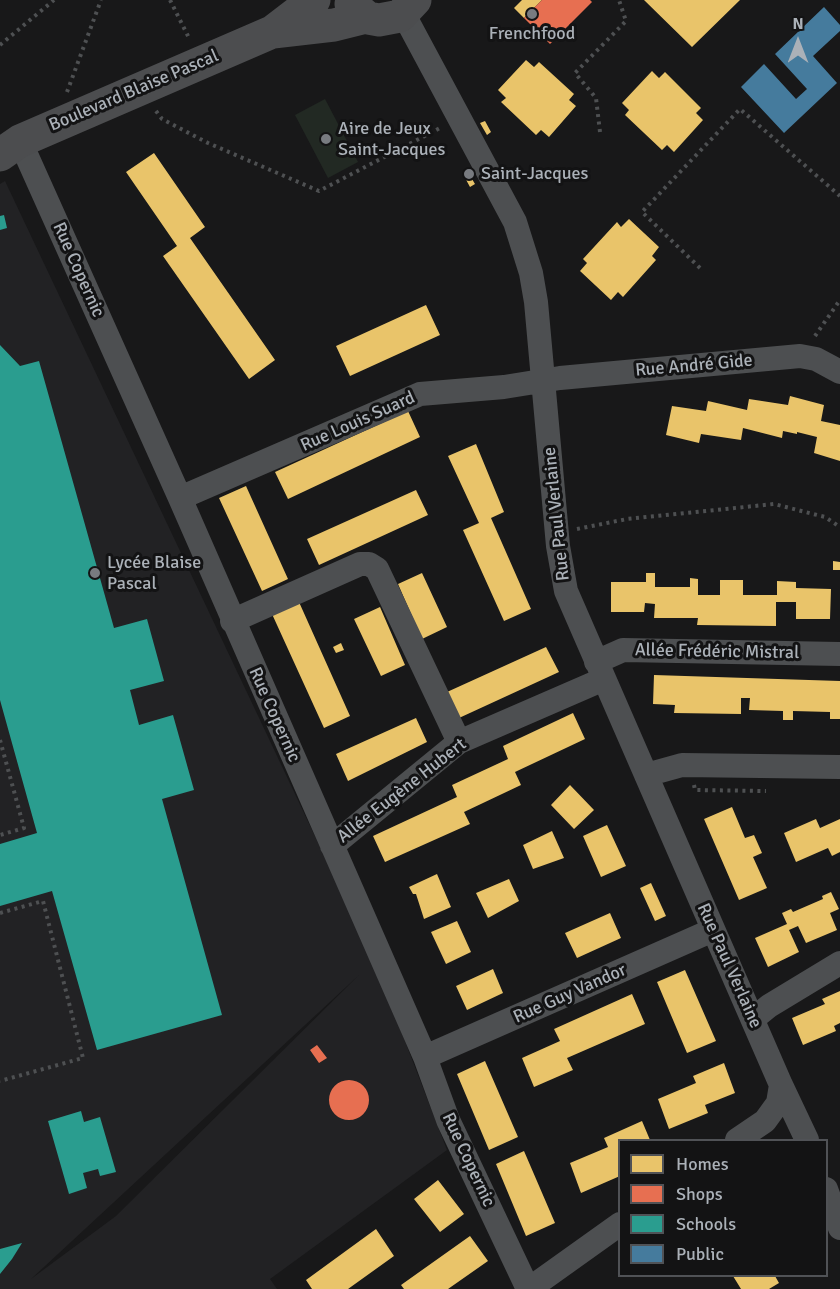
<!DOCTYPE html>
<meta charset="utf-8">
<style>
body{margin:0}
#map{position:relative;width:840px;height:1289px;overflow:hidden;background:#181819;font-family:Signika,sans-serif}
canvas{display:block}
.legend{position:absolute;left:618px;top:1139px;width:210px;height:138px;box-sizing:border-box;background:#131314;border:2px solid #505256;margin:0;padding:8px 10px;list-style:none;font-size:18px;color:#abb1b8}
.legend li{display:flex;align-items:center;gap:12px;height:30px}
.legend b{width:30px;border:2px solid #505256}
.north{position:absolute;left:768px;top:12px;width:60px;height:60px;-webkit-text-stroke:4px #131314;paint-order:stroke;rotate:0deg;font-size:16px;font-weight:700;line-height:24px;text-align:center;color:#abb1b8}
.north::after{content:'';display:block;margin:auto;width:21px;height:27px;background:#abb1b8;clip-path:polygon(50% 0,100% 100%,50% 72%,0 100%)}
</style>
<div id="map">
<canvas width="840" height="1289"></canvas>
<ul class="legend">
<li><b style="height:16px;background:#e9c46a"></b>Homes</li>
<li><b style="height:16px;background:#e76f51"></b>Shops</li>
<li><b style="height:16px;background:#2a9d8f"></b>Schools</li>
<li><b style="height:16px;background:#457b9d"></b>Public</li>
</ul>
<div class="north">N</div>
</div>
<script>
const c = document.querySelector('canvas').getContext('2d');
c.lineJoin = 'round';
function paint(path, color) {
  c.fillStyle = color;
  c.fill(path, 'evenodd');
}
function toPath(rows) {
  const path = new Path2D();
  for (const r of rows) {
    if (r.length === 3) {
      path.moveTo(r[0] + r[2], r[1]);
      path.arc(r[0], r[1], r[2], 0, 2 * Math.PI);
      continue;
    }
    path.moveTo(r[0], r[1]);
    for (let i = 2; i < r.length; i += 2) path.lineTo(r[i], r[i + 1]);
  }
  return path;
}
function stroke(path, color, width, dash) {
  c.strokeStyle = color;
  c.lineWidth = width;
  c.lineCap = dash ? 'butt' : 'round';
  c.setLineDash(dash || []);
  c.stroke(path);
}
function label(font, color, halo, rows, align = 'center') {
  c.font = font + ' Signika,sans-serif';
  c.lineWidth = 6;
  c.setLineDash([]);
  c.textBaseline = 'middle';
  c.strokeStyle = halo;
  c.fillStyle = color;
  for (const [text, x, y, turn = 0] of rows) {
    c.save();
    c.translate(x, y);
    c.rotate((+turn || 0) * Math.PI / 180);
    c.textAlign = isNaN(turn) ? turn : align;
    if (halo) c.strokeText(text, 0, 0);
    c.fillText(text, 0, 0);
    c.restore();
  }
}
const built = toPath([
 [5,181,374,961,447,1150,270,1279,277,1289,0,1289,0,184],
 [359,975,116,1216,31,1279]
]);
const green = toPath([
 [325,99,358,162,328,178,295,115]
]);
const homes = toPath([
 [522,0,542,0,524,18,514,8],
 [644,0,740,0,692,47],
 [526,60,534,67,539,62,574,94,569,100,576,106,549,137,541,130,536,135,501,102,506,98,498,90],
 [652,71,659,78,665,72,701,108,696,113,703,120,674,152,667,145,662,150,625,115,629,110,622,103],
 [485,121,491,132,487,135,480,123],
 [154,153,205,227,190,238,275,360,249,379,163,256,177,246,126,172],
 [469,174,475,184,470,187,464,176],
 [629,219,659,247,652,256,656,260,623,297,618,292,611,300,580,271,587,263,583,259,617,222,621,227],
 [426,305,440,335,350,376,336,346],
 [790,396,824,405,821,421,840,425,840,461,814,453,817,437,797,432,797,434,783,431,782,438,743,428,741,440,701,434,699,443,666,435,672,406,706,411,708,401,747,410,749,399,788,405],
 [408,411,420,437,288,499,275,472],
 [476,444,504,512,491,518,531,609,504,621,463,530,479,523,448,456],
 [246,486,288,579,262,591,219,498],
 [416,490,428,515,319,565,307,539],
 [833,561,840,562,840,570,833,570],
 [422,573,447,627,422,639,398,584],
 [646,573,655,573,655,587,690,587,690,578,698,579,698,595,720,595,720,580,743,580,743,595,777,595,777,581,796,582,796,588,831,589,830,619,796,619,796,602,776,602,776,626,697,625,698,618,654,618,655,604,645,603,644,612,611,612,611,582,646,582],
 [299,602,350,716,324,728,272,614],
 [380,607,405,665,381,676,354,619],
 [341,643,344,650,336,653,333,647],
 [546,647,559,672,459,718,447,692],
 [654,675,840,681,840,719,830,719,830,712,793,711,793,720,783,720,783,711,749,710,750,698,741,698,741,714,674,713,675,705,653,704],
 [573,713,585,739,515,772,521,785,464,812,470,824,385,862,373,836,457,797,452,785,508,759,503,746],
 [416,718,427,742,348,781,336,754],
 [570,785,594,810,574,829,551,805],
 [732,807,745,838,754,835,762,853,753,857,767,888,739,900,704,819],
 [816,819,820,828,840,819,840,852,832,856,828,848,796,862,784,833],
 [607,825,626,866,601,877,583,836],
 [552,831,564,858,533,869,523,845],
 [437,874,451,907,424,919,416,894,413,894,409,887],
 [509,879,519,901,488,918,476,893],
 [651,883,666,916,655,921,640,888],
 [831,892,839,909,830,913,837,930,806,943,798,926,789,930,799,952,768,967,755,938,787,924,782,913,791,909,793,912,823,899,822,896],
 [610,913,621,938,577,958,565,933],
 [457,921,471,952,446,964,431,932],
 [493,969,503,993,467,1010,456,986],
 [685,970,716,1041,687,1053,657,982],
 [840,991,840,1023,834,1026,836,1031,803,1045,792,1018,825,1004,822,999],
 [632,994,645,1024,567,1058,573,1070,534,1087,522,1058,560,1041,554,1029],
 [485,1061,518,1137,489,1150,457,1074],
 [724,1063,735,1093,705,1105,708,1113,669,1129,658,1099,696,1083,693,1076],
 [642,1121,650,1140,620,1140,620,1176,581,1193,570,1163,608,1147,604,1138],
 [524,1151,555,1223,526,1236,496,1164],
 [438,1180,464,1214,440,1232,414,1199],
 [376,1229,394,1256,348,1289,312,1289,306,1280],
 [470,1236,488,1261,448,1289,404,1289,401,1285],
 [733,1276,775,1276,779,1283,769,1289,741,1289]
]);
const shops = toPath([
 [542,0,590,0,592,2,550,44,524,18],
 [317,1045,327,1058,319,1063,310,1050],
 [349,1100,20]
]);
const schools = toPath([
 [4,215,7,228,0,230,0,216],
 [0,345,20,366,39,361,114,628,147,619,164,681,130,690,139,725,173,715,194,790,162,799,222,1015,97,1050,52,891,0,906,0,844,37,833,0,700],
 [81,1111,84,1122,100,1117,116,1172,100,1176,98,1169,83,1173,87,1188,69,1194,48,1121],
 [22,1243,12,1259,0,1274,0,1249]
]);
const public = toPath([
 [824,7,840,25,840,31,813,56,837,83,784,133,741,87,764,64,796,99,807,89,775,54]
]);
const path = toPath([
 [170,0,190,40],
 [0,45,54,0],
 [67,92,101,0],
 [156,111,162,119,208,143,319,191,440,128],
 [600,132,596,98,575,73,626,21,619,0],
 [700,268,642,212,740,109,840,196],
 [815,336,840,300],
 [577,529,627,519,774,504,825,517,840,527],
 [0,740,24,828,0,835],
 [694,785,695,790,766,791],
 [0,913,43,901,83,1058,0,1081]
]);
const street = toPath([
 [403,13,515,222,531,273,536,302,558,546,566,591,781,1085,807,1140],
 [20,141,180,498,425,1057,448,1120,528,1289],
 [180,498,420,394,504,387,560,378,800,356,816,359,840,372],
 [232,621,360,564,369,564,377,569,459,742],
 [596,662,623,650,840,654],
 [646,775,682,765,840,767],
 [332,846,459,742,604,679],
 [753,1019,769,1006,840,963],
 [425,1057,713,930],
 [737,1140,765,1121,778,1103,781,1085],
 [826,1189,840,1228],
 [529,1289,620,1224]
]);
const secondary = toPath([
 [351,4,368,18,379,20,400,16,415,0],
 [273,32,334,25,366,17],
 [0,155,20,141,272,32,314,0]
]);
const markers = [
 [532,14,6,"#787b80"],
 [326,139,6,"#787b80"],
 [469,174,6,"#787b80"],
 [95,573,6,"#787b80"]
];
const poiNames = [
 ["Frenchfood",532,34,"center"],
 ["Aire de Jeux",338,129],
 ["Saint-Jacques",338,150],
 ["Saint-Jacques",481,174],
 ["Lycée Blaise",107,563],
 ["Pascal",107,584]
];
const streetNames = [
 ["Boulevard Blaise Pascal",134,91,-23],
 ["Rue Copernic",78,270,66],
 ["Rue André Gide",694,366,-5],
 ["Rue Louis Suard",358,422,-24],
 ["Rue Paul Verlaine",557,514,-96],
 ["Allée Frédéric Mistral",717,652,1],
 ["Rue Copernic",274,715,66],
 ["Allée Eugène Hubert",402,791,-38],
 ["Rue Paul Verlaine",729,966,66],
 ["Rue Guy Vandor",570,994,-24],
 ["Rue Copernic",468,1160,65]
];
paint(built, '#222224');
paint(green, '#222923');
paint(homes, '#e9c46a');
paint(shops, '#e76f51');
paint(schools, '#2a9d8f');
paint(public, '#457b9d');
stroke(path, '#4e5052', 4, [3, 4.5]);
stroke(street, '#4d4f51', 24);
stroke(secondary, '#4c4d4f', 33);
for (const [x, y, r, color] of markers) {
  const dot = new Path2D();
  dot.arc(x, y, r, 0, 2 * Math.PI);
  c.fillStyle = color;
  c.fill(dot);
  stroke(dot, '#131314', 2);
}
label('18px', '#abb1b8', '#131314', poiNames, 'left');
label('18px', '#abb1b8', '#131314', streetNames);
</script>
